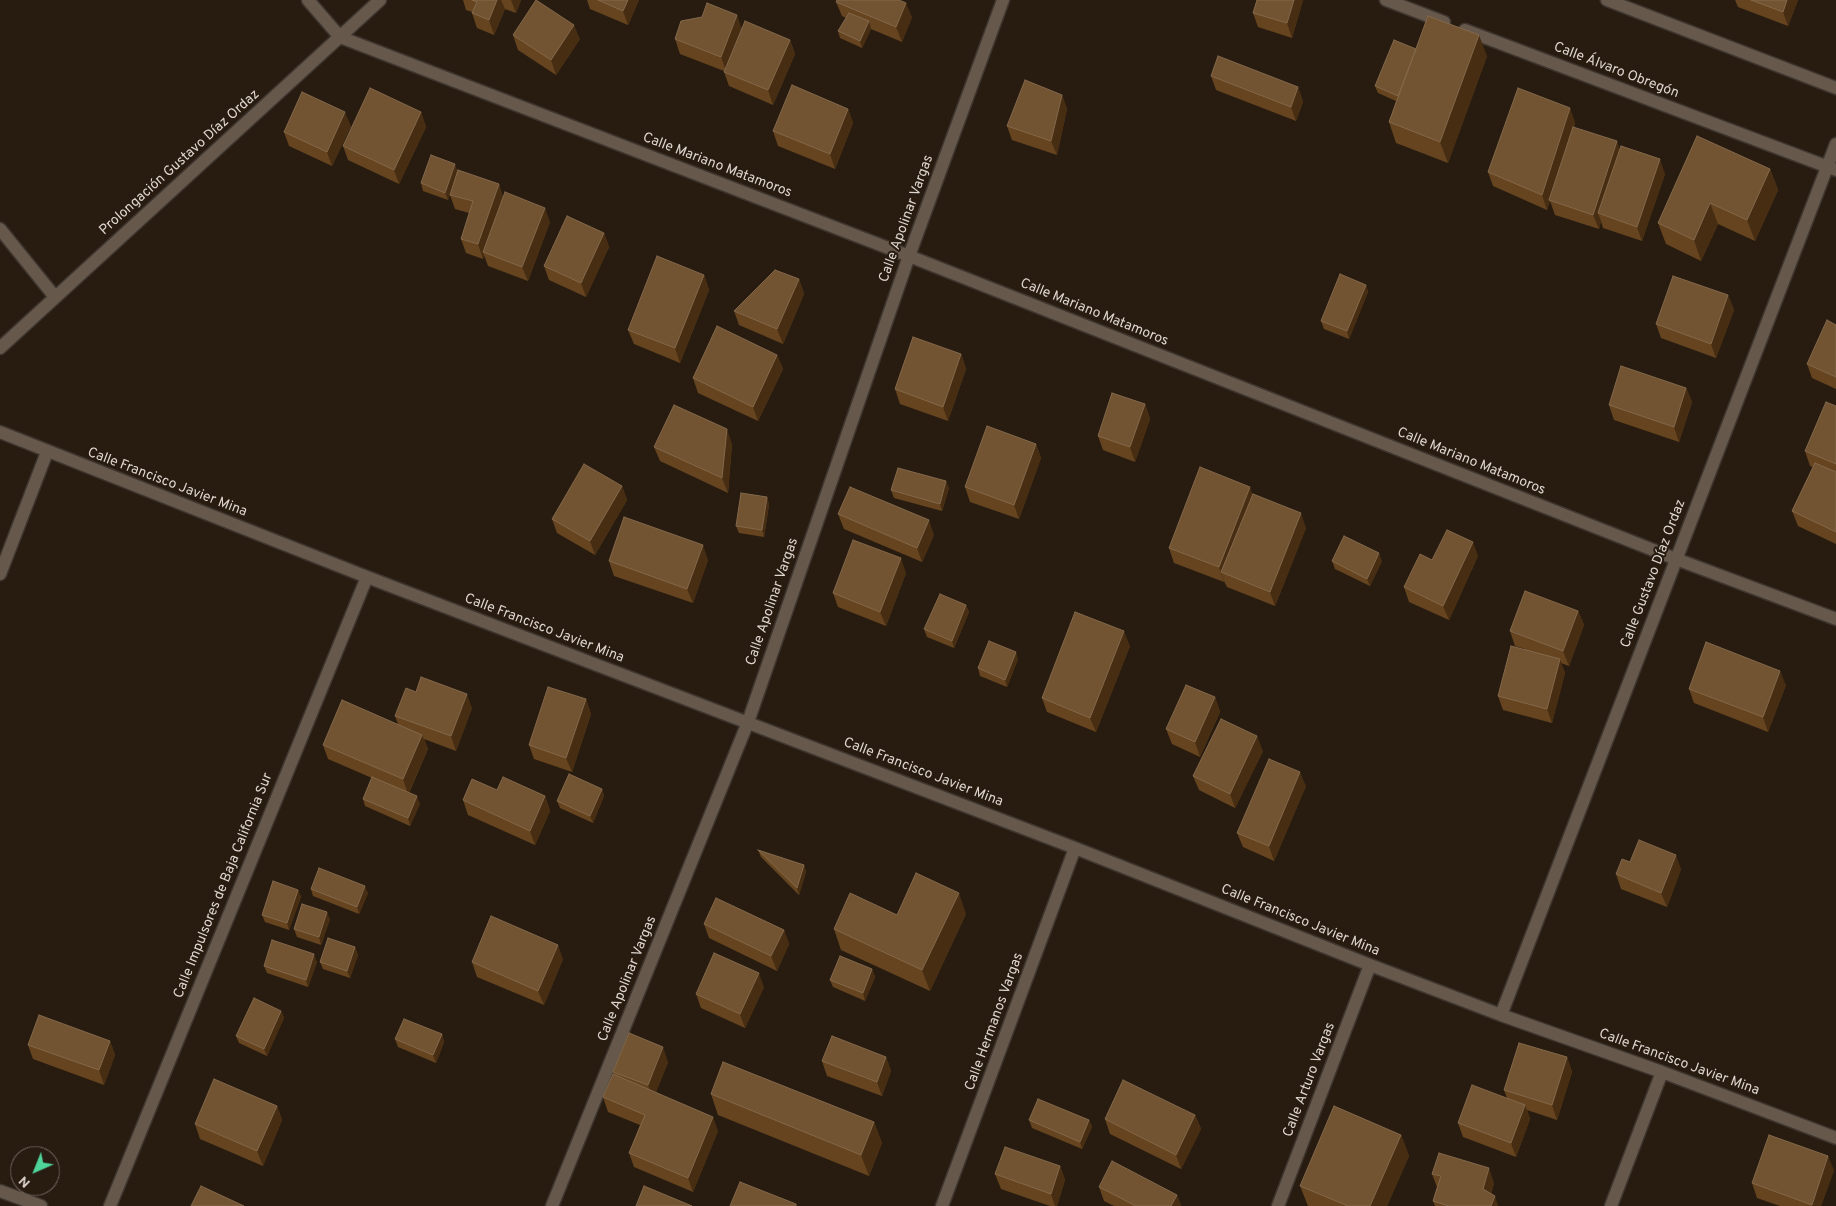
<!DOCTYPE html>
<meta charset="utf-8">
<style>
body{margin:0}
#map{position:relative;width:1836px;height:1206px;overflow:hidden;background:#281c11;font-family:Overpass,sans-serif}
canvas{display:block}
.north{position:absolute;left:10px;top:1146px;width:50px;height:50px;box-sizing:border-box;background:#281c11;border:1px solid #71665d;border-radius:50%;rotate:224deg;font-size:14px;font-weight:700;line-height:20px;text-align:center;color:#ded6cf}
.north::after{content:'';display:block;margin:auto;width:18px;height:22px;background:#4ed399;clip-path:polygon(50% 0,100% 100%,50% 72%,0 100%)}
</style>
<div id="map">
<canvas width="1836" height="1206"></canvas>
<div class="north">N</div>
</div>
<script>
const c = document.querySelector('canvas').getContext('2d');
c.lineJoin = 'round';
function toPath(rows) {
  const path = new Path2D();
  for (const r of rows) {
    path.moveTo(r[0], r[1]);
    for (let i = 2; i < r.length; i += 2) path.lineTo(r[i], r[i + 1]);
  }
  return path;
}
function stroke(path, color, width, dash) {
  c.strokeStyle = color;
  c.lineWidth = width;
  c.lineCap = dash ? 'butt' : 'round';
  c.setLineDash(dash || []);
  c.stroke(path);
}
function paint(path, color) {
  c.fillStyle = color;
  c.fill(path, 'evenodd');
}
function label(font, color, halo, rows, align = 'center') {
  c.font = font + ' Overpass,sans-serif';
  c.lineWidth = 4;
  c.setLineDash([]);
  c.textBaseline = 'middle';
  c.strokeStyle = halo;
  c.fillStyle = color;
  for (const [text, x, y, turn = 0] of rows) {
    c.save();
    c.translate(x, y);
    c.rotate((+turn || 0) * Math.PI / 180);
    c.textAlign = isNaN(turn) ? turn : align;
    if (halo) c.strokeText(text, 0, 0);
    c.fillText(text, 0, 0);
    c.restore();
  }
}
const minor = toPath([
 [308,0,340,37,909,256,1676,559,1836,619],
 [1386,0,1444,22],
 [1607,0,1836,88],
 [1465,30,1836,170],
 [0,229,55,297],
 [0,348,380,0],
 [0,432,367,577,1075,848,1370,965,1501,1015,1662,1072,1836,1138],
 [0,574,47,452],
 [1501,1015,1836,144],
 [0,1191,41,1206],
 [110,1206,367,577],
 [552,1206,748,722,909,256,1003,0],
 [942,1206,1075,848],
 [1278,1206,1370,965],
 [1611,1206,1662,1072]
]);
const wall = toPath([
 [463,0,521,0,516,13,505,9,494,35,477,28,472,13,472,12,466,10],
 [587,0,639,0,628,25,590,9],
 [1257,0,1303,0,1292,38,1258,27,1253,13],
 [1735,0,1798,0,1788,26,1738,7],
 [836,2,912,17,902,42,871,29,862,48,840,38,838,31,846,18,842,16],
 [742,28,790,40,795,54,773,105,729,86,724,72,724,71,680,54,675,39],
 [513,35,580,39,556,75,518,50],
 [1416,49,1487,56,1448,163,1396,143,1389,122,1396,101,1378,93,1375,86],
 [1211,76,1298,87,1303,102,1296,121,1216,90],
 [1062,95,1067,109,1057,155,1012,140,1007,126],
 [848,109,853,123,835,169,778,146,773,131],
 [421,112,426,127,399,184,348,160,343,146],
 [1575,122,1574,128,1620,150,1665,174,1642,241,1603,228,1601,221,1599,229,1555,215,1550,201,1547,210,1493,186,1488,172],
 [351,126,332,166,289,146,284,132],
 [1770,169,1778,190,1755,241,1718,224,1701,261,1666,244,1658,223],
 [458,171,499,184,503,198,550,222,528,281,488,266,484,255,483,259,466,253,461,239,469,213,455,209,450,195,451,191,448,200,423,191,421,183],
 [604,233,609,247,586,297,549,280,544,266],
 [704,275,709,290,680,363,634,344,628,330],
 [799,279,804,294,783,344,739,325,734,311],
 [1366,285,1368,292,1349,339,1324,329,1321,321],
 [1728,295,1734,310,1716,358,1661,338,1656,324],
 [1836,325,1836,389,1812,378,1807,364],
 [961,354,966,369,948,421,900,404,895,389],
 [777,355,783,369,758,421,698,393,693,378],
 [1686,388,1692,402,1679,442,1614,420,1609,405],
 [1145,404,1150,419,1135,462,1103,450,1098,436],
 [1836,406,1836,544,1798,526,1792,511,1813,467,1810,466,1805,451],
 [732,444,728,493,660,461,654,447],
 [1036,444,1041,458,1019,519,970,502,965,487],
 [622,486,627,500,595,555,557,533,552,519],
 [949,488,942,511,894,498,891,490],
 [1253,495,1306,528,1275,606,1227,587,1224,581,1224,582,1174,563,1169,548],
 [767,497,769,505,764,537,739,533,736,526],
 [838,514,934,535,922,562,844,529],
 [1478,556,1449,620,1409,602,1404,587,1432,560],
 [708,560,693,603,614,576,609,561],
 [1332,561,1382,561,1370,586,1335,569],
 [906,573,886,626,838,607,833,593],
 [966,605,969,612,954,648,927,637,924,629],
 [1578,611,1584,625,1569,666,1561,663,1565,673,1552,723,1503,710,1498,696,1525,649,1515,646,1510,631],
 [1130,646,1096,732,1047,712,1042,698],
 [1018,659,1007,687,980,676,978,668],
 [1786,685,1768,732,1694,703,1689,689],
 [416,692,472,708,456,751,424,739,428,749,409,793,420,804,410,826,365,806,363,799,372,778,328,759,323,745,398,724,395,716],
 [1215,697,1220,712,1200,757,1172,744,1166,729],
 [586,699,591,714,572,772,534,759,529,745],
 [1263,751,1235,808,1199,790,1193,776],
 [1306,786,1274,861,1243,847,1237,833],
 [602,789,604,796,593,823,560,808,557,801],
 [497,790,545,796,550,811,535,845,468,815,463,800],
 [758,850,804,865,806,872,799,895,761,857],
 [1630,862,1681,869,1667,907,1621,889,1616,874],
 [311,889,368,893,359,914,313,896],
 [298,890,301,897,289,930,265,922,262,915],
 [966,914,930,991,841,950,834,929,897,915],
 [330,919,321,945,297,937,294,929],
 [704,924,784,930,789,944,777,971,709,938],
 [355,947,358,955,350,978,323,969,320,962],
 [563,959,544,1005,477,977,472,962],
 [317,962,308,987,267,973,264,966],
 [872,969,875,977,865,1001,833,987,830,980],
 [764,987,745,1028,701,1008,696,994],
 [281,1011,284,1018,267,1056,239,1043,236,1036],
 [442,1034,444,1042,436,1063,398,1047,395,1039],
 [110,1041,115,1055,104,1085,33,1059,28,1045],
 [886,1057,891,1071,882,1096,827,1076,822,1061],
 [1567,1057,1572,1072,1557,1120,1527,1110,1530,1119,1516,1157,1463,1137,1458,1123,1507,1098,1504,1090],
 [668,1062,656,1092,718,1131,693,1192,634,1167,629,1153,640,1125,608,1112,603,1097,615,1075,613,1072],
 [711,1094,874,1122,882,1143,869,1176,718,1115],
 [277,1106,282,1120,263,1166,200,1139,195,1124],
 [1195,1115,1201,1129,1181,1169,1110,1134,1105,1119],
 [1029,1120,1089,1120,1092,1127,1082,1149,1032,1128],
 [1401,1135,1409,1156,1387,1206,1308,1206,1300,1186],
 [1060,1166,1065,1180,1057,1206,1050,1206,1001,1189,995,1174],
 [1834,1170,1821,1206,1780,1206,1757,1198,1752,1183],
 [1432,1174,1494,1183,1491,1194,1498,1206,1435,1206,1433,1201,1437,1187],
 [1099,1187,1177,1195,1181,1206,1114,1206,1104,1201]
]);
const shadedWall = toPath([
 [497,0,501,0,505,9,494,35,489,20],
 [511,0,521,0,516,13],
 [628,0,639,0,628,25,623,11],
 [1294,0,1303,0,1292,38,1287,23],
 [1787,0,1798,0,1788,26,1783,12],
 [906,3,912,17,902,42,896,27],
 [737,15,742,29,726,71,721,57],
 [869,21,871,29,862,48,860,41],
 [574,25,580,39,556,75,551,60],
 [1479,35,1487,56,1448,163,1440,142],
 [790,40,795,54,773,105,768,90],
 [1298,87,1303,102,1296,121,1291,107],
 [1062,95,1067,109,1057,155,1051,141],
 [1570,108,1575,122,1547,210,1542,195],
 [848,109,853,123,835,169,830,154],
 [345,112,351,126,332,166,327,152],
 [421,112,426,127,399,184,394,170],
 [1617,141,1622,156,1598,213,1601,221,1599,229,1593,215],
 [1660,159,1665,174,1642,241,1637,227],
 [455,164,458,172,448,200,445,193],
 [1770,169,1778,190,1755,241,1747,220],
 [499,184,504,199,483,252,484,255,483,259,478,244],
 [1710,203,1718,224,1701,261,1694,240],
 [545,208,550,222,528,281,522,267],
 [604,233,609,247,586,297,581,283],
 [704,275,709,290,680,363,675,348],
 [799,279,804,294,783,344,777,329],
 [1366,285,1368,292,1349,339,1347,331],
 [1728,295,1734,310,1716,358,1711,344],
 [961,354,966,369,948,421,943,407],
 [777,355,783,369,758,421,753,407],
 [1686,388,1692,402,1679,442,1674,427],
 [1145,404,1150,419,1135,462,1130,447],
 [727,429,732,444,728,493,722,478],
 [1036,444,1041,458,1019,519,1014,505],
 [946,481,949,488,942,511,940,504],
 [622,486,627,500,595,555,590,541],
 [1250,487,1255,501,1221,572,1224,581,1224,582,1219,567],
 [767,497,769,505,764,537,762,530],
 [1301,513,1306,528,1275,606,1270,592],
 [929,520,934,535,922,562,917,548],
 [1473,542,1478,556,1449,620,1443,606],
 [703,545,708,560,693,603,687,589],
 [1379,553,1382,561,1370,586,1367,579],
 [901,558,906,573,886,626,880,612],
 [966,605,969,612,954,648,952,641],
 [1578,611,1584,625,1569,666,1563,651],
 [1124,631,1130,646,1096,732,1090,718],
 [1016,652,1018,659,1007,687,1005,680],
 [1560,659,1565,673,1552,723,1547,709],
 [1780,671,1786,685,1768,732,1763,717],
 [467,694,472,708,456,751,451,736],
 [1215,697,1220,712,1200,757,1195,742],
 [586,699,591,714,572,772,566,758],
 [422,735,428,749,408,794,403,779],
 [1257,736,1263,751,1235,808,1230,794],
 [1300,772,1306,786,1274,861,1269,846],
 [602,789,604,796,593,823,590,816],
 [417,796,420,804,410,826,408,818],
 [545,796,550,811,535,845,530,831],
 [1676,855,1681,869,1667,907,1661,893],
 [804,865,806,872,799,895,797,888],
 [365,886,368,893,359,914,357,907],
 [298,890,301,897,289,930,287,923],
 [959,893,966,914,930,991,922,970],
 [327,912,330,919,321,945,319,937],
 [784,930,789,944,777,971,771,956],
 [558,945,563,959,544,1005,538,991],
 [355,947,358,955,350,978,347,971],
 [314,954,317,962,308,987,306,980],
 [872,969,875,977,865,1001,863,993],
 [759,973,764,987,745,1028,740,1014],
 [281,1011,284,1018,267,1056,264,1049],
 [442,1034,444,1042,436,1063,433,1055],
 [110,1041,115,1055,104,1085,99,1070],
 [663,1047,668,1062,653,1100,648,1085],
 [886,1057,891,1071,882,1096,877,1082],
 [1567,1057,1572,1072,1557,1120,1552,1105],
 [1525,1105,1530,1119,1516,1157,1511,1143],
 [277,1106,282,1120,263,1166,257,1151],
 [1195,1115,1201,1129,1181,1169,1176,1155],
 [713,1117,718,1131,693,1192,688,1178],
 [1089,1120,1092,1127,1082,1149,1080,1142],
 [874,1122,882,1143,869,1176,861,1155],
 [1401,1135,1409,1156,1387,1206,1370,1206],
 [1828,1156,1834,1170,1821,1206,1812,1206,1812,1205],
 [1060,1166,1065,1180,1057,1206,1055,1206,1051,1194],
 [1489,1168,1494,1183,1489,1203,1483,1189],
 [1177,1195,1181,1206,1171,1206],
 [1495,1196,1498,1206,1491,1206]
]);
const building = toPath([
 [472,0,497,0,489,20,472,13,477,2,472,0],
 [536,0,574,25,551,60,513,35,536,0],
 [598,0,628,0,623,11,598,0],
 [837,0,899,0,906,3,896,27,836,2,837,0],
 [1257,0,1294,0,1287,23,1253,13,1257,0],
 [1751,0,1787,0,1783,12,1751,0],
 [707,3,737,15,721,57,675,39,681,21,702,17,707,3],
 [849,13,869,21,860,41,838,31,849,13],
 [1428,16,1479,35,1440,142,1389,122,1428,16],
 [745,21,790,40,768,90,724,72,745,21],
 [1394,40,1416,49,1398,96,1375,86,1394,40],
 [1218,56,1298,87,1291,107,1211,76,1218,56],
 [1025,80,1062,95,1051,141,1007,126,1025,80],
 [792,85,848,109,830,154,773,131,792,85],
 [370,88,421,112,394,170,343,146,370,88],
 [1518,88,1570,108,1542,195,1488,172,1518,88],
 [302,92,345,112,327,152,284,132,302,92],
 [1573,127,1617,141,1593,215,1549,200,1573,127],
 [1697,136,1770,169,1747,220,1710,203,1694,240,1658,223,1697,136],
 [1621,146,1660,159,1637,227,1598,213,1621,146],
 [431,155,455,164,445,193,421,183,431,155],
 [458,170,499,184,478,244,461,239,473,201,450,195,458,170],
 [505,192,545,208,522,267,483,252,505,192],
 [567,216,604,233,581,283,544,266,567,216],
 [657,256,704,275,675,348,628,330,657,256],
 [775,270,799,279,777,329,734,311,775,270],
 [1340,274,1366,285,1347,331,1321,321,1340,274],
 [1673,276,1728,295,1711,344,1656,324,1673,276],
 [1827,320,1836,325,1836,377,1807,364,1827,320],
 [717,326,777,355,753,407,693,378,717,326],
 [913,337,961,354,943,407,895,389,913,337],
 [1621,366,1686,388,1674,427,1609,405,1621,366],
 [1112,393,1145,404,1130,447,1098,436,1112,393],
 [1826,402,1836,406,1836,464,1805,451,1826,402],
 [674,405,727,429,722,478,654,447,674,405],
 [987,426,1036,444,1014,505,965,487,987,426],
 [1815,463,1836,472,1836,532,1792,511,1815,463],
 [584,464,622,486,590,541,552,519,584,464],
 [1200,467,1250,487,1219,567,1169,548,1200,467],
 [898,468,946,481,940,504,891,490,898,468],
 [850,487,929,520,917,548,838,514,850,487],
 [741,493,767,497,762,530,736,526,741,493],
 [1253,494,1301,513,1270,592,1221,572,1253,494],
 [624,517,703,545,687,589,609,561,624,517],
 [1447,530,1473,542,1443,606,1404,587,1420,554,1432,560,1447,530],
 [1344,536,1379,553,1367,579,1332,561,1344,536],
 [853,540,901,558,880,612,833,593,853,540],
 [1525,591,1578,611,1563,651,1510,631,1525,591],
 [940,594,966,605,952,641,924,629,940,594],
 [1075,612,1124,631,1090,718,1042,698,1075,612],
 [989,641,1016,652,1005,680,978,668,989,641],
 [1706,642,1780,671,1763,717,1689,689,1706,642],
 [1511,646,1560,659,1547,709,1498,696,1511,646],
 [421,677,467,694,451,736,395,716,406,688,416,692,421,677],
 [1186,685,1215,697,1195,742,1166,729,1186,685],
 [548,687,586,699,566,758,529,745,548,687],
 [342,700,422,735,403,779,323,745,342,700],
 [1221,719,1257,736,1230,794,1193,776,1221,719],
 [1269,759,1300,772,1269,846,1237,833,1269,759],
 [569,774,602,789,590,816,557,801,569,774],
 [372,777,417,796,408,818,363,799,372,777],
 [503,777,545,796,530,831,463,800,472,779,497,790,503,777],
 [1639,840,1676,855,1661,893,1616,874,1622,859,1630,862,1639,840],
 [758,850,804,865,797,888,758,850],
 [319,868,365,886,357,907,311,889,319,868],
 [916,873,959,893,922,970,834,929,850,893,897,915,916,873],
 [273,881,298,890,287,923,262,915,273,881],
 [716,898,784,930,771,956,704,924,716,898],
 [302,904,327,912,319,937,294,929,302,904],
 [491,916,558,945,538,991,472,962,491,916],
 [328,938,355,947,347,971,320,962,328,938],
 [272,940,314,954,306,980,264,966,272,940],
 [714,953,759,973,740,1014,696,994,714,953],
 [840,956,872,969,863,993,830,980,840,956],
 [254,998,281,1011,264,1049,236,1036,254,998],
 [39,1015,110,1041,99,1070,28,1045,39,1015],
 [404,1019,442,1034,433,1055,395,1039,404,1019],
 [629,1033,663,1047,648,1085,613,1072,629,1033],
 [832,1036,886,1057,877,1082,822,1061,832,1036],
 [1519,1043,1567,1057,1552,1105,1504,1090,1519,1043],
 [723,1062,874,1122,861,1155,711,1094,723,1062],
 [613,1074,713,1117,688,1178,629,1153,645,1115,603,1097,613,1074],
 [214,1079,277,1106,257,1151,195,1124,214,1079],
 [1123,1080,1195,1115,1176,1155,1105,1119,1123,1080],
 [1472,1085,1525,1105,1511,1143,1458,1123,1472,1085],
 [1038,1099,1089,1120,1080,1142,1029,1120,1038,1099],
 [1334,1106,1401,1135,1370,1206,1348,1206,1300,1186,1334,1106],
 [1769,1135,1828,1156,1812,1205,1752,1183,1769,1135],
 [1005,1147,1060,1166,1051,1194,995,1174,1005,1147],
 [1439,1153,1489,1168,1483,1189,1495,1196,1491,1206,1449,1206,1433,1201,1441,1176,1432,1174,1439,1153],
 [1112,1161,1177,1195,1171,1206,1136,1206,1099,1187,1112,1161],
 [740,1182,796,1204,796,1206,730,1206,740,1182],
 [201,1186,244,1206,191,1206,201,1186],
 [644,1186,692,1206,636,1206,644,1186]
]);
const streetNames = [
 ["Calle Álvaro Obregón",1616,71,21],
 ["Prolongación Gustavo Díaz Ordaz",180,163,-42],
 ["Calle Mariano Matamoros",717,166,21],
 ["Calle Apolinar Vargas",907,219,-70],
 ["Calle Mariano Matamoros",1094,313,22],
 ["Calle Mariano Matamoros",1471,462,22],
 ["Calle Francisco Javier Mina",167,483,21],
 ["Calle Gustavo Díaz Ordaz",1654,574,-69],
 ["Calle Apolinar Vargas",773,602,-71],
 ["Calle Francisco Javier Mina",544,629,21],
 ["Calle Francisco Javier Mina",923,773,21],
 ["Calle Impulsores de Baja California Sur",224,886,-68],
 ["Calle Francisco Javier Mina",1300,921,22],
 ["Calle Apolinar Vargas",628,979,-68],
 ["Calle Hermanos Vargas",995,1022,-70],
 ["Calle Francisco Javier Mina",1679,1063,20],
 ["Calle Arturo Vargas",1310,1080,-69]
];
stroke(minor, '#3d352e', 15);
stroke(minor, '#66584b', 12);
paint(wall, '#65441f');
paint(shadedWall, '#472d12');
paint(building, '#725432');
stroke(building, '#83684b', 1);
label('14px', '#ded6cf', '#281c11', streetNames);
</script>
